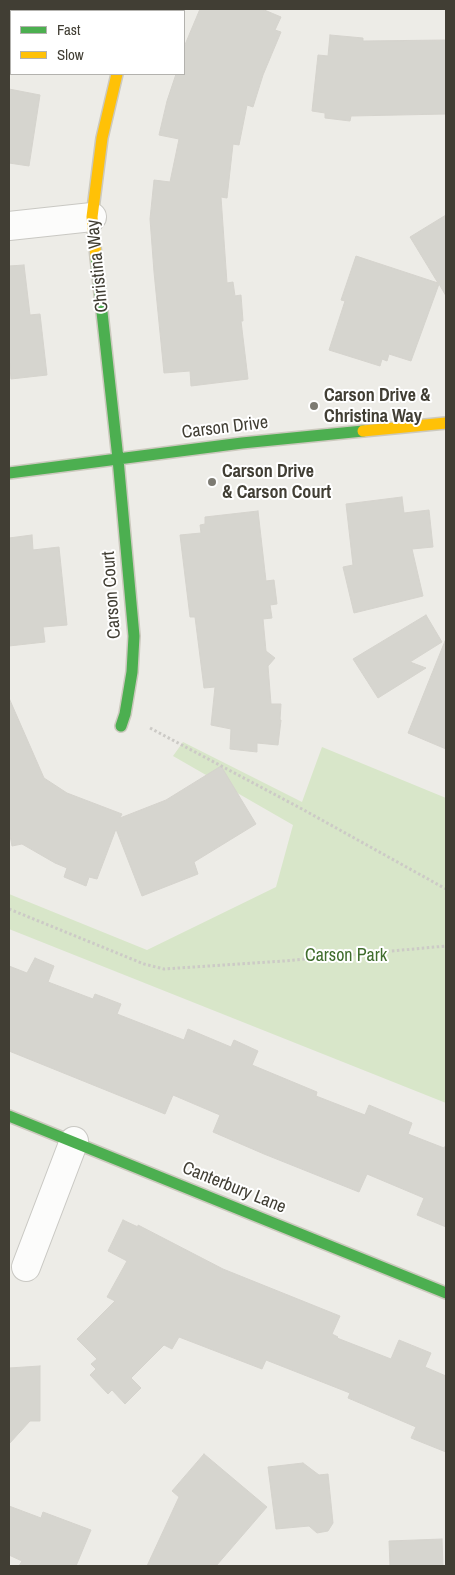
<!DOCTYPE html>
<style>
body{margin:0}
#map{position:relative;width:455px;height:1575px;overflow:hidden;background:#edece7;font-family:"Archivo Narrow",sans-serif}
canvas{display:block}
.frame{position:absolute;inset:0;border:10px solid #413e34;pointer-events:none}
.legend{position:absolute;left:10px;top:10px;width:175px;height:65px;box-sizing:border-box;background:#fff;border:1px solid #b3b2ae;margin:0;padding:6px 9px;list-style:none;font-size:15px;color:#413e34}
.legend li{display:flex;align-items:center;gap:10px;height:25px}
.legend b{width:25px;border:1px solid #b3b2ae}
</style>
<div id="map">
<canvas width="455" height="1575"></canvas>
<div class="frame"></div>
<ul class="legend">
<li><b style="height:6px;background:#4caf50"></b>Fast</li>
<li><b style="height:6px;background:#ffc107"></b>Slow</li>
</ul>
</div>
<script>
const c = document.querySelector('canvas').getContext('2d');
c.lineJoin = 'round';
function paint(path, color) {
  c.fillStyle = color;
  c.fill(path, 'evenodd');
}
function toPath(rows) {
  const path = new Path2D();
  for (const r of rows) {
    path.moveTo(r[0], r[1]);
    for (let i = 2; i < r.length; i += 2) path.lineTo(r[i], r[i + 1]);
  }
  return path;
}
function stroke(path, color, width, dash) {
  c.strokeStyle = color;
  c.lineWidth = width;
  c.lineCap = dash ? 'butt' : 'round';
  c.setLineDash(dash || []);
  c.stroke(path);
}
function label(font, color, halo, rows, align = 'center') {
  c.font = font + ' "Archivo Narrow",sans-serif';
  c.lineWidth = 4;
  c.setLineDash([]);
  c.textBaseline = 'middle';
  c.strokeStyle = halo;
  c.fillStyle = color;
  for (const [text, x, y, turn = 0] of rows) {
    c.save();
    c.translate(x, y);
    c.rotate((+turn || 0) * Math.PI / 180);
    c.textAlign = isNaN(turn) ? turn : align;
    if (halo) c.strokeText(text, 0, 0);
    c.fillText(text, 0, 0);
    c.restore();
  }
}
const green = toPath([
 [183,742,302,802,322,747,446,798,446,1103,9,929,9,894,147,950,276,887,293,825,173,756]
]);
const building = toPath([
 [200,9,262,9,281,17,275,30,281,32,263,75,253,107,247,105,239,145,233,144,227,198,221,197,227,283,233,282,235,296,241,295,243,321,241,321,248,379,191,386,190,371,164,373,154,272,150,219,154,180,170,182,179,139,159,135,167,101,176,74,184,74,184,47,200,9],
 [330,35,363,38,363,41,446,40,446,114,351,116,350,121,325,118,325,113,312,111,318,55,328,56,330,35],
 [9,89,40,95,29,166,9,163,9,89],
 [446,215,446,296,439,284,411,361,389,354,387,361,382,359,380,366,329,350,345,301,341,300,356,256,438,283,410,237,446,215],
 [24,265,30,315,40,314,47,375,11,379,9,358,9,266,24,265],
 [402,497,404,513,429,510,433,547,412,549,423,596,354,613,343,567,353,565,346,504,402,497],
 [258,511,266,581,274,580,277,604,270,605,272,618,263,619,266,651,275,658,268,666,271,704,281,704,280,720,281,720,278,745,257,743,257,752,230,749,231,729,211,725,215,687,204,688,195,617,190,617,180,535,201,533,200,525,205,524,205,517,258,511],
 [32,535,33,550,59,547,67,625,43,627,45,642,9,646,9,538,32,535],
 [426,615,442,642,410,662,426,668,378,698,353,659,426,615],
 [445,641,446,641,446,749,408,733,445,641],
 [9,698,44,778,67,793,122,814,120,818,166,800,221,766,256,824,194,862,198,874,142,896,116,829,97,879,89,877,86,886,64,877,67,868,55,863,22,844,12,846,9,830,9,698],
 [35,958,54,966,48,982,93,999,95,994,121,1004,117,1014,184,1040,188,1029,231,1047,234,1040,258,1051,252,1065,317,1092,316,1096,365,1115,369,1105,412,1123,408,1134,444,1148,446,1145,446,1227,417,1215,424,1198,367,1174,359,1192,264,1154,213,1132,220,1115,173,1095,165,1114,9,1051,9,966,27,973,35,958],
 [123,1220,138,1227,138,1225,223,1269,340,1316,332,1334,338,1337,337,1338,391,1359,399,1340,431,1353,425,1367,446,1376,446,1452,411,1438,416,1427,348,1398,350,1393,266,1360,262,1369,179,1337,172,1349,164,1345,131,1378,141,1388,125,1404,112,1390,108,1394,90,1375,96,1369,91,1364,97,1359,77,1339,115,1301,107,1297,127,1261,108,1251,123,1220],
 [40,1366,40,1421,30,1421,9,1444,9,1368,40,1366],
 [204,1454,267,1507,216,1566,147,1566,179,1497,172,1491,204,1454],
 [303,1463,319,1475,328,1474,333,1523,328,1531,317,1533,309,1526,276,1529,268,1467,303,1463],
 [9,1506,41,1518,43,1512,91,1530,76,1566,19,1566,22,1561,9,1555,9,1506],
 [442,1539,443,1566,390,1566,389,1541,442,1539]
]);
const path = toPath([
 [150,728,302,809,446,889],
 [9,909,144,964,164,969,284,961,446,946]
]);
const street = toPath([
 [140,11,141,9],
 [9,226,92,217],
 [26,1267,74,1141]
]);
const fast = toPath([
 [96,257,118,459,134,636,132,672,125,714,121,726],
 [9,473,242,443,363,431],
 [9,1116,446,1293]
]);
const slow = toPath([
 [96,257,92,217,102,138,117,74],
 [363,431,446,423]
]);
const markers = [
 [314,406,5,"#7d7b73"],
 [212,482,5,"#7d7b73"]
];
const streetNames = [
 ["Christina Way",98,266,-96],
 ["Carson Drive",225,428,-7],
 ["Carson Court",112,595,-94],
 ["Canterbury Lane",234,1188,22]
];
const poiNames = [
 ["Carson Drive &",324,396],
 ["Christina Way",324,417],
 ["Carson Drive",222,472],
 ["& Carson Court",222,493]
];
const parkNames = [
 ["Carson Park",346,956]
];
paint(green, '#d8e6c9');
paint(building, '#d6d5cf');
stroke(building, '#d5d3cd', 1);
stroke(street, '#c9c8c3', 30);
stroke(fast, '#ccc9be', 14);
stroke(slow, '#ccc9be', 14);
stroke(path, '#cccac6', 3, [2.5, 2.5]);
stroke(street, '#fcfcfb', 28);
stroke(fast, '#4caf50', 11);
stroke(slow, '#ffc107', 11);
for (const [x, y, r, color] of markers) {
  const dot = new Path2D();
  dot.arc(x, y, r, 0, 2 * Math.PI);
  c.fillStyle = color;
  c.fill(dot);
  stroke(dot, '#fff', 2);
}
label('18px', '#413e34', '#fff', streetNames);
label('bold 18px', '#413e34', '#fff', poiNames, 'left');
label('18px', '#406d2e', '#fff', parkNames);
</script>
